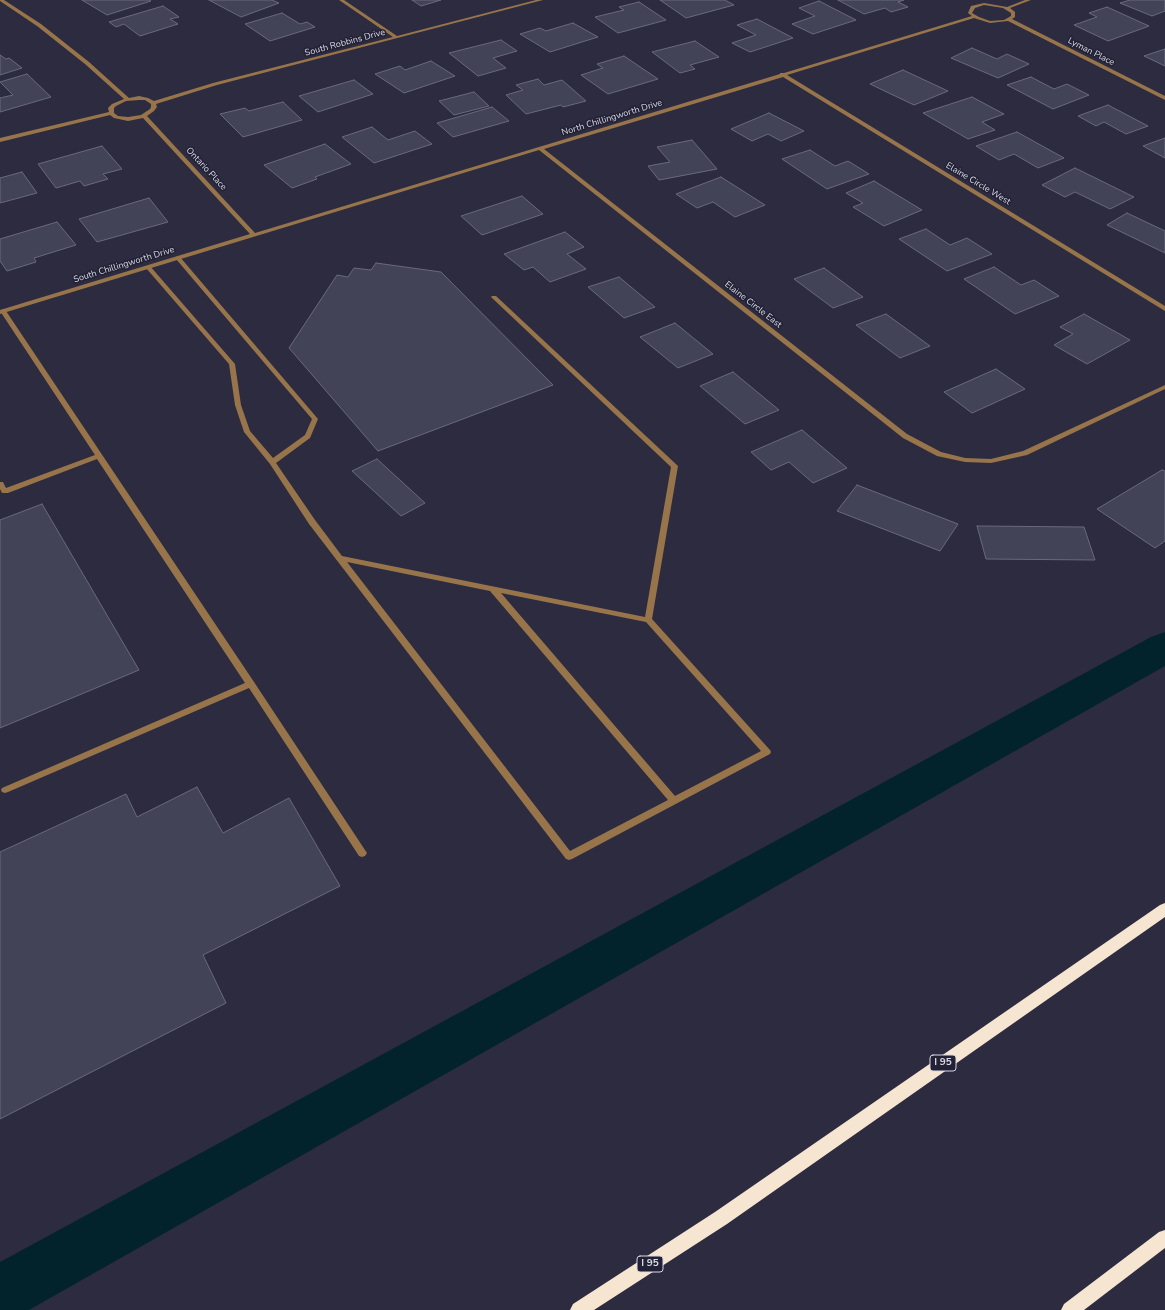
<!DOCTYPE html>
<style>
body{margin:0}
canvas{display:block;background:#2c2b3f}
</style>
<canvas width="1165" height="1310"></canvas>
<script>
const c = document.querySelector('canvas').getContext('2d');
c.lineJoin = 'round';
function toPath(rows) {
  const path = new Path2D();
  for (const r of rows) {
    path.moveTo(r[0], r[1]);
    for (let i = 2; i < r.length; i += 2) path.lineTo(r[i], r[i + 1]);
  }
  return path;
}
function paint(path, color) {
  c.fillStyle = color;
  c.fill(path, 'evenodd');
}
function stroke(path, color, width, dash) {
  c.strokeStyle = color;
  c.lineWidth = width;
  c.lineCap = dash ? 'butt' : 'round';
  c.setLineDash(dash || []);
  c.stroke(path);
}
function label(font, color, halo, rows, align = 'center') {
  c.font = font + ' "Nunito Sans",sans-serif';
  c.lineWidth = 3;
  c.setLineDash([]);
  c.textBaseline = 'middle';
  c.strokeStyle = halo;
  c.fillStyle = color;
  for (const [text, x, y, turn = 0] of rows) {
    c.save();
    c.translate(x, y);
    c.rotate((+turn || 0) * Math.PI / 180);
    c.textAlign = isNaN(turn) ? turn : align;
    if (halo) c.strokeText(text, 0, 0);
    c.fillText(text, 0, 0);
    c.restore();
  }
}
const canal = toPath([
 [1165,632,1165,666,29,1310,0,1310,0,1262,1151,637,1165,632]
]);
const building = toPath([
 [82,0,150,0,151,1,107,15,82,0],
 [209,0,272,0,279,3,241,17,209,0],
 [412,0,441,0,421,6,412,0],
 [660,0,725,0,734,5,686,18,660,0],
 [838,0,904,0,898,2,908,7,891,12,885,8,864,14,838,0],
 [1130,0,1165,0,1165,11,1152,16,1120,3,1130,0],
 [819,1,856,20,813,34,792,24,815,16,799,8,819,1],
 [639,2,666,20,618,33,595,17,624,10,619,7,639,2],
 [163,6,179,17,170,19,178,24,140,36,124,24,116,27,109,22,163,6],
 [1107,7,1149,26,1108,41,1074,25,1097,17,1089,13,1107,7],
 [282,13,300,24,307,22,315,27,270,41,245,24,282,13],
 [757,19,793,38,750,52,732,43,756,35,737,25,757,19],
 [573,23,598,37,550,52,520,34,540,28,546,31,573,23],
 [501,40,517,51,493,58,506,68,478,76,449,53,501,40],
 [695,41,719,57,690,65,695,69,680,73,652,52,695,41],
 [972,48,997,59,1007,54,1029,64,998,78,951,58,972,48],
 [1165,49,1165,66,1144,56,1165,49],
 [0,55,6,59,9,58,22,68,0,75,0,55],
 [624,56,658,79,608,94,581,75,603,68,597,64,624,56],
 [431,61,455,76,404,93,375,74,400,66,405,70,431,61],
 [903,70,948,91,914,105,870,84,903,70],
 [27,74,51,97,0,112,0,98,13,95,0,82,27,74],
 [1031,77,1054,89,1067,84,1089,95,1053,109,1007,85,1031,77],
 [538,79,544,85,562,80,586,101,563,107,561,105,526,114,506,95,523,90,516,85,538,79],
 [354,80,373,94,318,112,299,96,354,80],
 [474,92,489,106,454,115,439,101,474,92],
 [972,97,1004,114,982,122,995,130,968,139,923,113,972,97],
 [283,102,302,120,243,137,220,114,245,108,249,111,283,102],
 [1108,105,1148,126,1126,134,1104,122,1096,126,1078,116,1108,105],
 [492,107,509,121,453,137,437,123,492,107],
 [769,113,804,131,781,141,768,134,752,141,731,129,769,113],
 [372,127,388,140,415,131,432,144,374,163,342,137,372,127],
 [1017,132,1064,158,1038,168,1014,154,999,160,976,146,1017,132],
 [1165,138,1165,158,1143,146,1165,138],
 [692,140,717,169,659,180,648,166,670,162,657,147,692,140],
 [325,144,351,164,315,177,317,179,292,188,264,165,325,144],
 [102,146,122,169,103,174,108,179,84,186,80,181,56,188,38,164,102,146],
 [810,150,835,166,848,161,869,174,827,189,782,159,810,150],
 [1075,168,1134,197,1110,209,1075,192,1065,197,1042,185,1075,168],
 [22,172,37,193,0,203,0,178,22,172],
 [721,177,765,205,735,217,713,202,697,208,676,194,721,177],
 [874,181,922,210,884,226,853,207,863,203,846,193,874,181],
 [522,196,543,214,482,235,461,216,522,196],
 [149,198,168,222,97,242,79,219,149,198],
 [1127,213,1165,231,1165,253,1107,225,1127,213],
 [57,222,76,245,34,258,36,262,7,271,0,261,0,239,57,222],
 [926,229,950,245,967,238,992,254,947,271,899,239,926,229],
 [565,232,584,247,567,254,586,269,550,282,533,267,524,270,504,254,565,232],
 [376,263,441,272,553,385,378,451,289,348,337,275,348,277,354,268,371,270,376,263],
 [994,267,1021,285,1034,280,1059,296,1015,314,964,279,994,267],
 [824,268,863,297,833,308,794,279,824,268],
 [619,277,655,307,624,318,588,287,619,277],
 [886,314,930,346,900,358,856,325,886,314],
 [1084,314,1130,340,1087,364,1054,345,1073,334,1060,327,1084,314],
 [675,323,713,354,678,368,640,337,675,323],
 [996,369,1025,389,972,413,944,392,996,369],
 [733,372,779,410,745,424,700,386,733,372],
 [802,430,847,468,813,483,789,462,771,470,751,452,802,430],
 [377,459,425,503,401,516,352,471,377,459],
 [1162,470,1165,471,1165,541,1155,548,1097,509,1162,470],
 [857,485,958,524,940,551,837,511,857,485],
 [42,504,139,670,0,728,0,520,42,504],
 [977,526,1084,527,1095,560,986,559,977,526],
 [197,787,223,833,289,798,340,886,203,955,226,1003,0,1119,0,852,126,794,137,817,197,787]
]);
const service = toPath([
 [178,256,180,257,318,419,310,438,276,463,315,520,342,556,645,617,671,467,491,297,492,296,496,296,678,466,652,619,770,750,771,752,770,754,572,859,569,860,566,859,309,524,270,464,244,432,235,405,229,364,146,268,146,266,150,266,235,364,241,405,250,431,273,458,305,435,312,419,176,259,176,257,178,256],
 [347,562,490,591,668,800,570,851,347,562],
 [501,593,646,622,761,751,675,796,501,593],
 [3,309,6,311,254,682,365,850,367,853,365,856,362,857,359,856,249,688,8,792,5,793,2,792,1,790,2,788,245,683,97,459,8,493,2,493,0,489,0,482,3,482,6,488,95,455,0,311,3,309]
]);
const minor = toPath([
 [0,0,4,0,41,24,89,62,129,98,139,96,148,98,154,101,213,83,393,37,339,0,344,0,397,36,536,0,543,0,217,85,156,104,157,107,154,111,147,116,255,233,780,74,780,73,784,73,972,16,968,13,971,6,984,3,1007,7,1025,0,1031,0,1010,8,1015,12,1015,17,1012,19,1165,96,1165,100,1008,21,990,23,974,18,787,75,1165,306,1165,311,783,77,544,149,907,434,941,452,965,458,991,459,1023,451,1163,386,1165,385,1165,389,1027,455,991,463,965,462,937,456,903,438,539,150,0,314,0,310,250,234,143,118,128,121,114,118,110,115,0,142,0,138,109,112,108,108,112,104,124,99,85,64,37,26,0,1,0,0],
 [984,5,1003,8,1011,13,1011,16,1004,20,990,21,979,17,972,13,975,8,984,5],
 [139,100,145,100,151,104,151,107,150,109,141,115,128,117,118,116,114,113,114,108,116,106,126,101,139,100]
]);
const motorway = toPath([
 [1165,903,1165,917,727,1224,594,1310,570,1310,573,1304,715,1212,1160,905,1165,903],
 [1165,1230,1165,1248,1084,1310,1061,1310,1064,1304,1159,1232,1165,1230]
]);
const farStreetnames = [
 ["South Robbins Drive",345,43,-15],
 ["Lyman Place",1091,52,27],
 ["North Chillingworth Drive",612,118,-17],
 ["Ontario Place",206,169,47],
 ["Elaine Circle West",978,184,31],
 ["South Chillingworth Drive",124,265,-17],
 ["Elaine Circle East",753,305,38]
];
const shields = [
 [943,1063,26],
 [650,1264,26]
];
const shieldNames = [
 ["I 95",943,1063],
 ["I 95",650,1264]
];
paint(canal, '#03232c');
paint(building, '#434358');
stroke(building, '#69687f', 1);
paint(service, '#97744a');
paint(minor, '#97744a');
paint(motorway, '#f6e5d1');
label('9px', '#d9d9e6', '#222135', farStreetnames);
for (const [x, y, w] of shields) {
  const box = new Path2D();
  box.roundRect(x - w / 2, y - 8, w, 16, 3);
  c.fillStyle = '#222135';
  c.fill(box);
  stroke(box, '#d9d9e6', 1);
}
label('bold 10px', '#d9d9e6', null, shieldNames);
</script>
